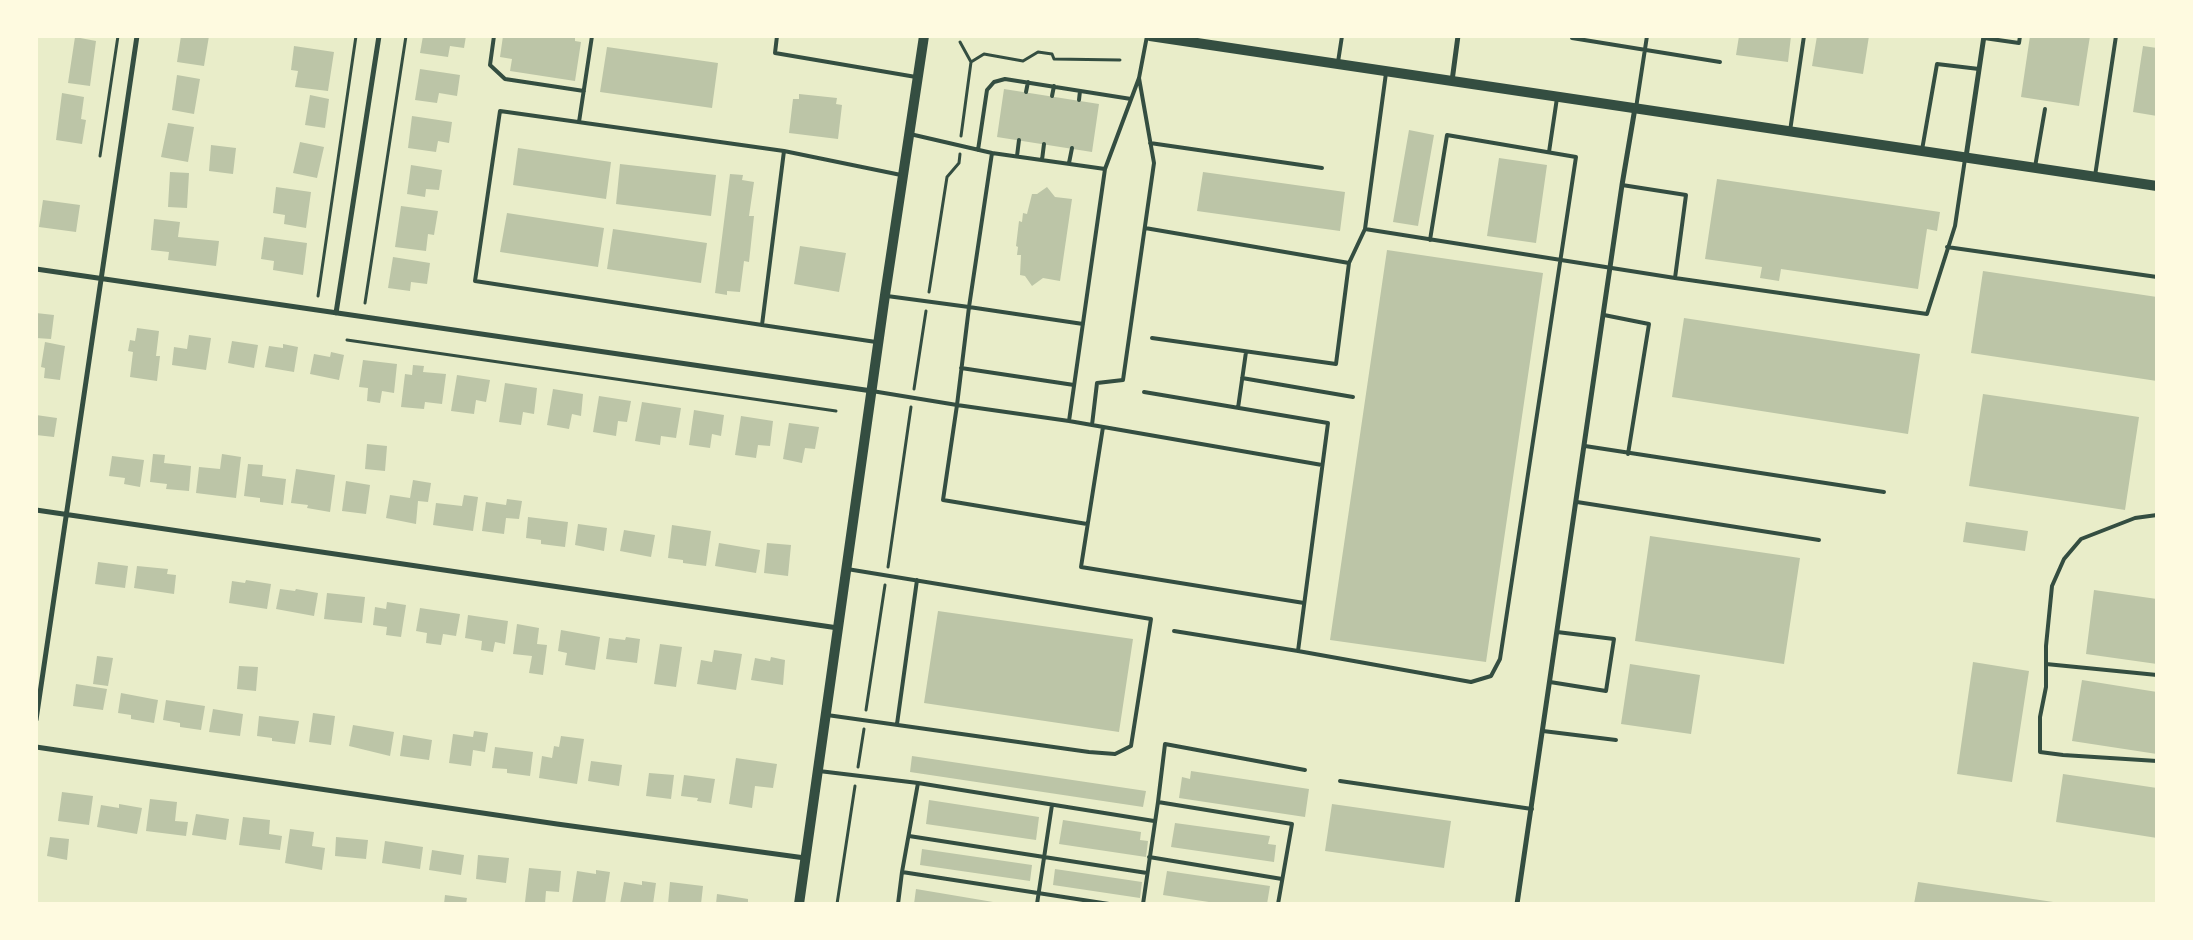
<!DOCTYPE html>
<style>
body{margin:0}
#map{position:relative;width:2193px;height:940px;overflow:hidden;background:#e9edc9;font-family:Helvetica,sans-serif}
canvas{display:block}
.frame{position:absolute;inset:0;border:38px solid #fefae0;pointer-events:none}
</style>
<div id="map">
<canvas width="2193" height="940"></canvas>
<div class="frame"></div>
</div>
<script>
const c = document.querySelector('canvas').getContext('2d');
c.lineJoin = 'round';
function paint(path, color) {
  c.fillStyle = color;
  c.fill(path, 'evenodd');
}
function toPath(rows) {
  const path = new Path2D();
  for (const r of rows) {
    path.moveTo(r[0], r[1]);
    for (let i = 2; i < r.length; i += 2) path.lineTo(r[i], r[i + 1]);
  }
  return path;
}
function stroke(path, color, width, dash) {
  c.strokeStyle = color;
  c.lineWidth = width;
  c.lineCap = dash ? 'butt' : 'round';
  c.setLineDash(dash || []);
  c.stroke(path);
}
const building = toPath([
 [181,36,209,36,204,66,177,62],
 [423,36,466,36,464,48,450,46,448,57,420,53],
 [503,36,575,36,575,41,581,42,575,81,510,71,512,59,500,57],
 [1739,36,1791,36,1788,62,1736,55],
 [1817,36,1869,36,1863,74,1812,66],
 [2030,36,2090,36,2079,106,2021,97],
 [75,37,96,41,90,86,68,83],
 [294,46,334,52,328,91,295,87,298,71,291,70],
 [2143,46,2157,48,2157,116,2133,112],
 [607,47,718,63,712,108,600,92],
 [420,69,460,75,457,96,439,93,437,103,415,100],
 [177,75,200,79,194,114,172,110],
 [1004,89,1099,104,1092,152,997,137],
 [62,93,84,97,81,119,86,120,82,144,56,140],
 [799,94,837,98,836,104,842,105,838,139,789,133,793,99,799,99],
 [310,95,329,99,325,128,305,125],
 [412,116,452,122,449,143,438,141,436,152,408,148],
 [168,123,194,127,188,162,161,157],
 [1409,130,1434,135,1418,226,1393,222],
 [300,142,324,147,317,178,293,173],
 [211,145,236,148,233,174,209,171],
 [518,148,611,162,606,199,513,185],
 [1499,158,1547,165,1536,243,1487,236],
 [620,164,716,175,711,216,616,204],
 [411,165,442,170,439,190,426,189,425,197,407,194],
 [170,172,189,173,187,208,168,207],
 [1203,172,1345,192,1340,231,1197,211],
 [730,174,743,175,742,180,754,182,749,216,754,216,749,262,744,261,740,292,727,291,727,295,715,293],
 [1717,179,1940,212,1937,231,1927,229,1918,289,1781,269,1779,281,1760,278,1762,267,1705,259],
 [276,187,311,192,306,228,284,224,285,215,273,213],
 [1047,187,1055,197,1072,199,1060,281,1043,278,1032,286,1025,276,1020,275,1021,255,1017,255,1018,247,1016,246,1019,221,1022,222,1023,213,1027,214,1032,194,1037,194],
 [43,200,80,205,76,232,39,227],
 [401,206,438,211,434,235,428,234,426,251,395,247],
 [507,213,604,228,598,267,500,252],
 [154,219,180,222,178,237,219,241,216,266,168,260,169,252,151,250],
 [613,229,707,243,701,283,607,269],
 [264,237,307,243,303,275,273,270,274,261,261,259],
 [800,246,846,253,839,292,794,284],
 [1387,250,1543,273,1486,662,1330,640],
 [393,257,430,263,427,284,411,282,410,291,388,288],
 [1983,271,2157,297,2157,381,1971,353],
 [36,313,54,315,51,339,36,338],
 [1684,318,1920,354,1908,434,1672,397],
 [137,328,159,331,156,356,160,356,157,381,130,377,133,352,128,351,130,340,135,341],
 [189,335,211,338,206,370,172,365,174,347,187,349],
 [232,341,258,345,254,368,228,363],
 [45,342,65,346,60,380,44,378,45,368,41,367],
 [283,344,298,347,294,372,265,367,269,346,283,348],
 [331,352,344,355,339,380,310,374,314,354,330,357],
 [363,360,397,364,394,393,382,391,380,403,367,401,368,388,359,387],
 [413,365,424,366,423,372,446,374,442,404,425,402,424,409,401,407,405,374,412,375],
 [457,375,490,380,486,402,476,400,474,414,451,411],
 [505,383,537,388,534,414,523,412,521,425,499,422],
 [553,389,583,394,581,416,572,414,569,429,547,425],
 [1983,394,2139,417,2125,510,1969,486],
 [599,396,631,401,627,422,618,421,616,436,593,432],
 [642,402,681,408,676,438,661,436,660,445,635,441],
 [694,410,724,415,721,436,712,434,710,448,689,445],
 [36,415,57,418,54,437,36,435],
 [741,416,773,421,770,446,758,445,756,458,735,455],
 [789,423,819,427,815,449,805,448,802,463,783,459],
 [367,444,387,446,385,471,365,469],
 [153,454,165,455,164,463,191,466,189,491,166,489,167,484,150,482],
 [222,454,241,457,236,498,196,493,199,467,220,469],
 [112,456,144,460,140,487,124,484,125,478,109,476],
 [248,464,263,465,262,476,286,479,283,505,260,502,260,498,244,496],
 [296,469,335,475,330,512,307,508,308,505,291,503],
 [413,480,431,483,428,502,418,501,416,524,386,518,390,495,410,498],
 [346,481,370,485,366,514,342,511],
 [464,495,478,497,473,531,433,525,436,503,462,506],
 [507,499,522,501,519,519,506,518,504,534,482,531,486,502,506,505],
 [528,517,568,522,565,547,541,544,541,540,526,538],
 [1966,522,2028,531,2025,551,1963,542],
 [578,524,607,528,604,551,575,545],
 [672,525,711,531,706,566,683,563,683,560,668,558],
 [624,530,655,535,651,557,620,551],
 [1650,536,1800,558,1784,664,1635,641],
 [719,543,760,550,756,573,715,566],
 [767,543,791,545,788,576,764,573],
 [98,562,128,566,125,588,95,584],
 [137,566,168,569,167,574,176,575,174,594,134,588],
 [246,580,271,584,267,609,229,603,232,581,245,583],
 [280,589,295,591,296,589,318,593,314,616,276,609],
 [2094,590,2157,599,2157,664,2086,654],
 [327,593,365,597,362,623,324,619],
 [387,602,406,605,401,637,386,635,387,627,373,625,375,607,386,609],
 [420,608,460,614,456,636,443,634,441,645,426,643,427,633,416,631],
 [938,611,1133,639,1119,732,924,703],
 [468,615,508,621,505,644,495,642,493,652,481,650,482,641,465,638],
 [517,624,539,628,537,644,547,645,543,675,529,673,532,656,513,654],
 [561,630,600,637,595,670,565,665,567,653,558,651],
 [626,637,640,639,637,663,606,659,609,638,625,640],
 [660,644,682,647,676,687,654,684],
 [714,650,742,654,736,690,697,684,701,660,712,662],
 [97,656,113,658,108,686,93,684],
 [771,657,785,660,783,685,751,680,755,658,770,661],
 [1973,662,2029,671,2012,782,1957,774],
 [1630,664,1700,675,1691,734,1621,724],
 [239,666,258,667,256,691,237,689],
 [2082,680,2157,692,2157,754,2072,741],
 [76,684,107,689,103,710,73,706],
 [121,693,158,700,154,723,131,719,131,715,118,713],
 [166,700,205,706,201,730,180,727,180,723,163,720],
 [213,709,243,714,240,736,209,732],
 [313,713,335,716,331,745,309,742],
 [259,716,299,721,295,744,272,741,272,738,257,736],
 [353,725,394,732,390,756,349,746],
 [474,731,488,733,485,752,473,750,471,766,449,763,453,734,473,737],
 [403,735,432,740,429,760,400,756],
 [561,736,584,739,577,784,539,778,542,756,552,758,554,746,559,747],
 [495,747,533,752,530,776,507,773,507,769,492,768],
 [912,756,1146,791,1143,807,910,772],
 [736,758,777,764,773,788,755,786,752,808,729,804],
 [591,761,622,765,619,786,588,781],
 [1191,771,1309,789,1305,817,1179,798,1182,777,1190,779],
 [649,773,674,775,671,799,646,796],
 [2063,774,2157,788,2157,838,2056,822],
 [684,775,715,779,711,803,697,801,698,798,681,796],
 [62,792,93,796,89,825,58,821],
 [150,799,177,802,175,821,188,822,186,836,146,831],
 [929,800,1039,817,1036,840,926,824],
 [119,804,142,808,137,834,97,827,101,805,119,808],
 [1332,804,1451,821,1444,868,1325,851],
 [196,814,229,819,226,840,192,835],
 [243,817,270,820,269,834,282,836,280,850,239,845],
 [1063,820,1141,832,1140,840,1148,841,1146,857,1059,844],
 [1175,823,1270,836,1268,844,1276,845,1274,862,1171,847],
 [290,829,314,832,312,846,325,848,322,870,285,863],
 [50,837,69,839,67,860,47,856],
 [336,837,368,840,366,859,335,856],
 [385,841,423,847,420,869,382,863],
 [922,849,1032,865,1030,881,920,865],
 [432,850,464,855,461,875,429,870],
 [478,855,509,858,506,883,476,879],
 [529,868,561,871,559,892,546,891,545,904,525,902],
 [1055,869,1142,882,1140,898,1053,885],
 [596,870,610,872,605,904,572,904,577,871,596,874],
 [1167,871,1270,886,1267,904,1222,904,1163,895],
 [642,881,656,883,653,904,620,904,624,882,642,885],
 [670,882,703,886,701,904,668,904],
 [1918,882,2060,903,2060,904,1914,904],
 [916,889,999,903,999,904,914,904],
 [717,894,748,899,748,904,716,904],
 [445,895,467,898,466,904,444,904]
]);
const path = toPath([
 [883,36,890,36],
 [960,42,971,62,961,136],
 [971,62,984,54,1023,61,1038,52,1052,54,1054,59,1120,60],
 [100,156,118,36],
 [929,292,947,177,959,163,960,154],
 [318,296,356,36],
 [365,303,406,36],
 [347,340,836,411],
 [914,389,926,311],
 [888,567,911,407],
 [866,710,885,585],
 [858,767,864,729],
 [837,904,855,786]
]);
const service = toPath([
 [494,36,490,65,505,79,584,91],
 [777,36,775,53,916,77],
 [1572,38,1720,62],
 [1984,38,2019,43,2020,36],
 [1338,62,1342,36],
 [1386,73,1365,229,1675,278,1927,314,1955,226,1965,159],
 [1026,92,1028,82],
 [1052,96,1054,86],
 [1079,100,1080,91],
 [1636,108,1647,36],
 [579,122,592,36],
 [1790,131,1804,36],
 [910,134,992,153,969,307,1083,324],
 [1150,143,1322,168],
 [978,150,987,90,994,82,1005,79,1131,99],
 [1922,150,1937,64,1979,69],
 [784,151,762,325,475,281,500,111,784,151,901,175],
 [1549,152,1557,98],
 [992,153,1105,169,1139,78,1147,36],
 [1017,156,1019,140],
 [1042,160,1044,144],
 [1069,163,1072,148],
 [2035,167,2045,109],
 [2095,176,2116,36],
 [1622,185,1686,195,1675,278],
 [1145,228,1349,263],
 [1947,247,2157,277],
 [1604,315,1649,324,1628,454],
 [762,325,876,342],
 [1152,338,1336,364,1349,263,1365,229],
 [961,368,1074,385],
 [1242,378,1353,397],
 [872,391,957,405,969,307,887,296],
 [1144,392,1328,423,1298,651,1174,631],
 [1238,408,1246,352],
 [1069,421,1322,465],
 [1092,425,1097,383,1123,380,1154,163,1139,78],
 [1103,427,1081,567,1304,603],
 [1585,446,1884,492],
 [1577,502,1819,540],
 [2157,515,2135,518,2081,539,2064,559,2052,586,2046,646,2046,687,2040,717,2040,752,2063,755,2157,761],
 [1087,524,943,500,957,405,1069,421,1105,169],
 [1298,651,1471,682,1491,676,1500,659,1576,157,1447,135,1430,240],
 [2046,664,2157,675],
 [1550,682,1606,691,1614,639,1557,632],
 [827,715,1089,752,1115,754,1131,746,1151,619,847,569],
 [897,724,917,580],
 [1543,731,1616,740],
 [819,771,918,783],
 [1340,781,1532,809],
 [909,836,1147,873],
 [1149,857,1282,879],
 [902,872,918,783,1154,821],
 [898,904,902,872,1109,904],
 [1037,904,1052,805],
 [1143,904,1158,802],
 [1278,904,1292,824,1158,802,1165,744,1305,770]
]);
const minor = toPath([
 [1452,81,1458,36],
 [1966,157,1984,36],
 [36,269,872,391],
 [336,313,379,36],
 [36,510,838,628],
 [36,720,137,36],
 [36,747,557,824,805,858],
 [1517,904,1622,185,1635,108]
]);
const secondary = toPath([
 [1150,36,2157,186],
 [799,904,885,295,924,36]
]);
paint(building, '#bcc5a7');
stroke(path, '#344e41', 3);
stroke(service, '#344e41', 4);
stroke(minor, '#344e41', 5);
stroke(secondary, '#344e41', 10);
</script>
